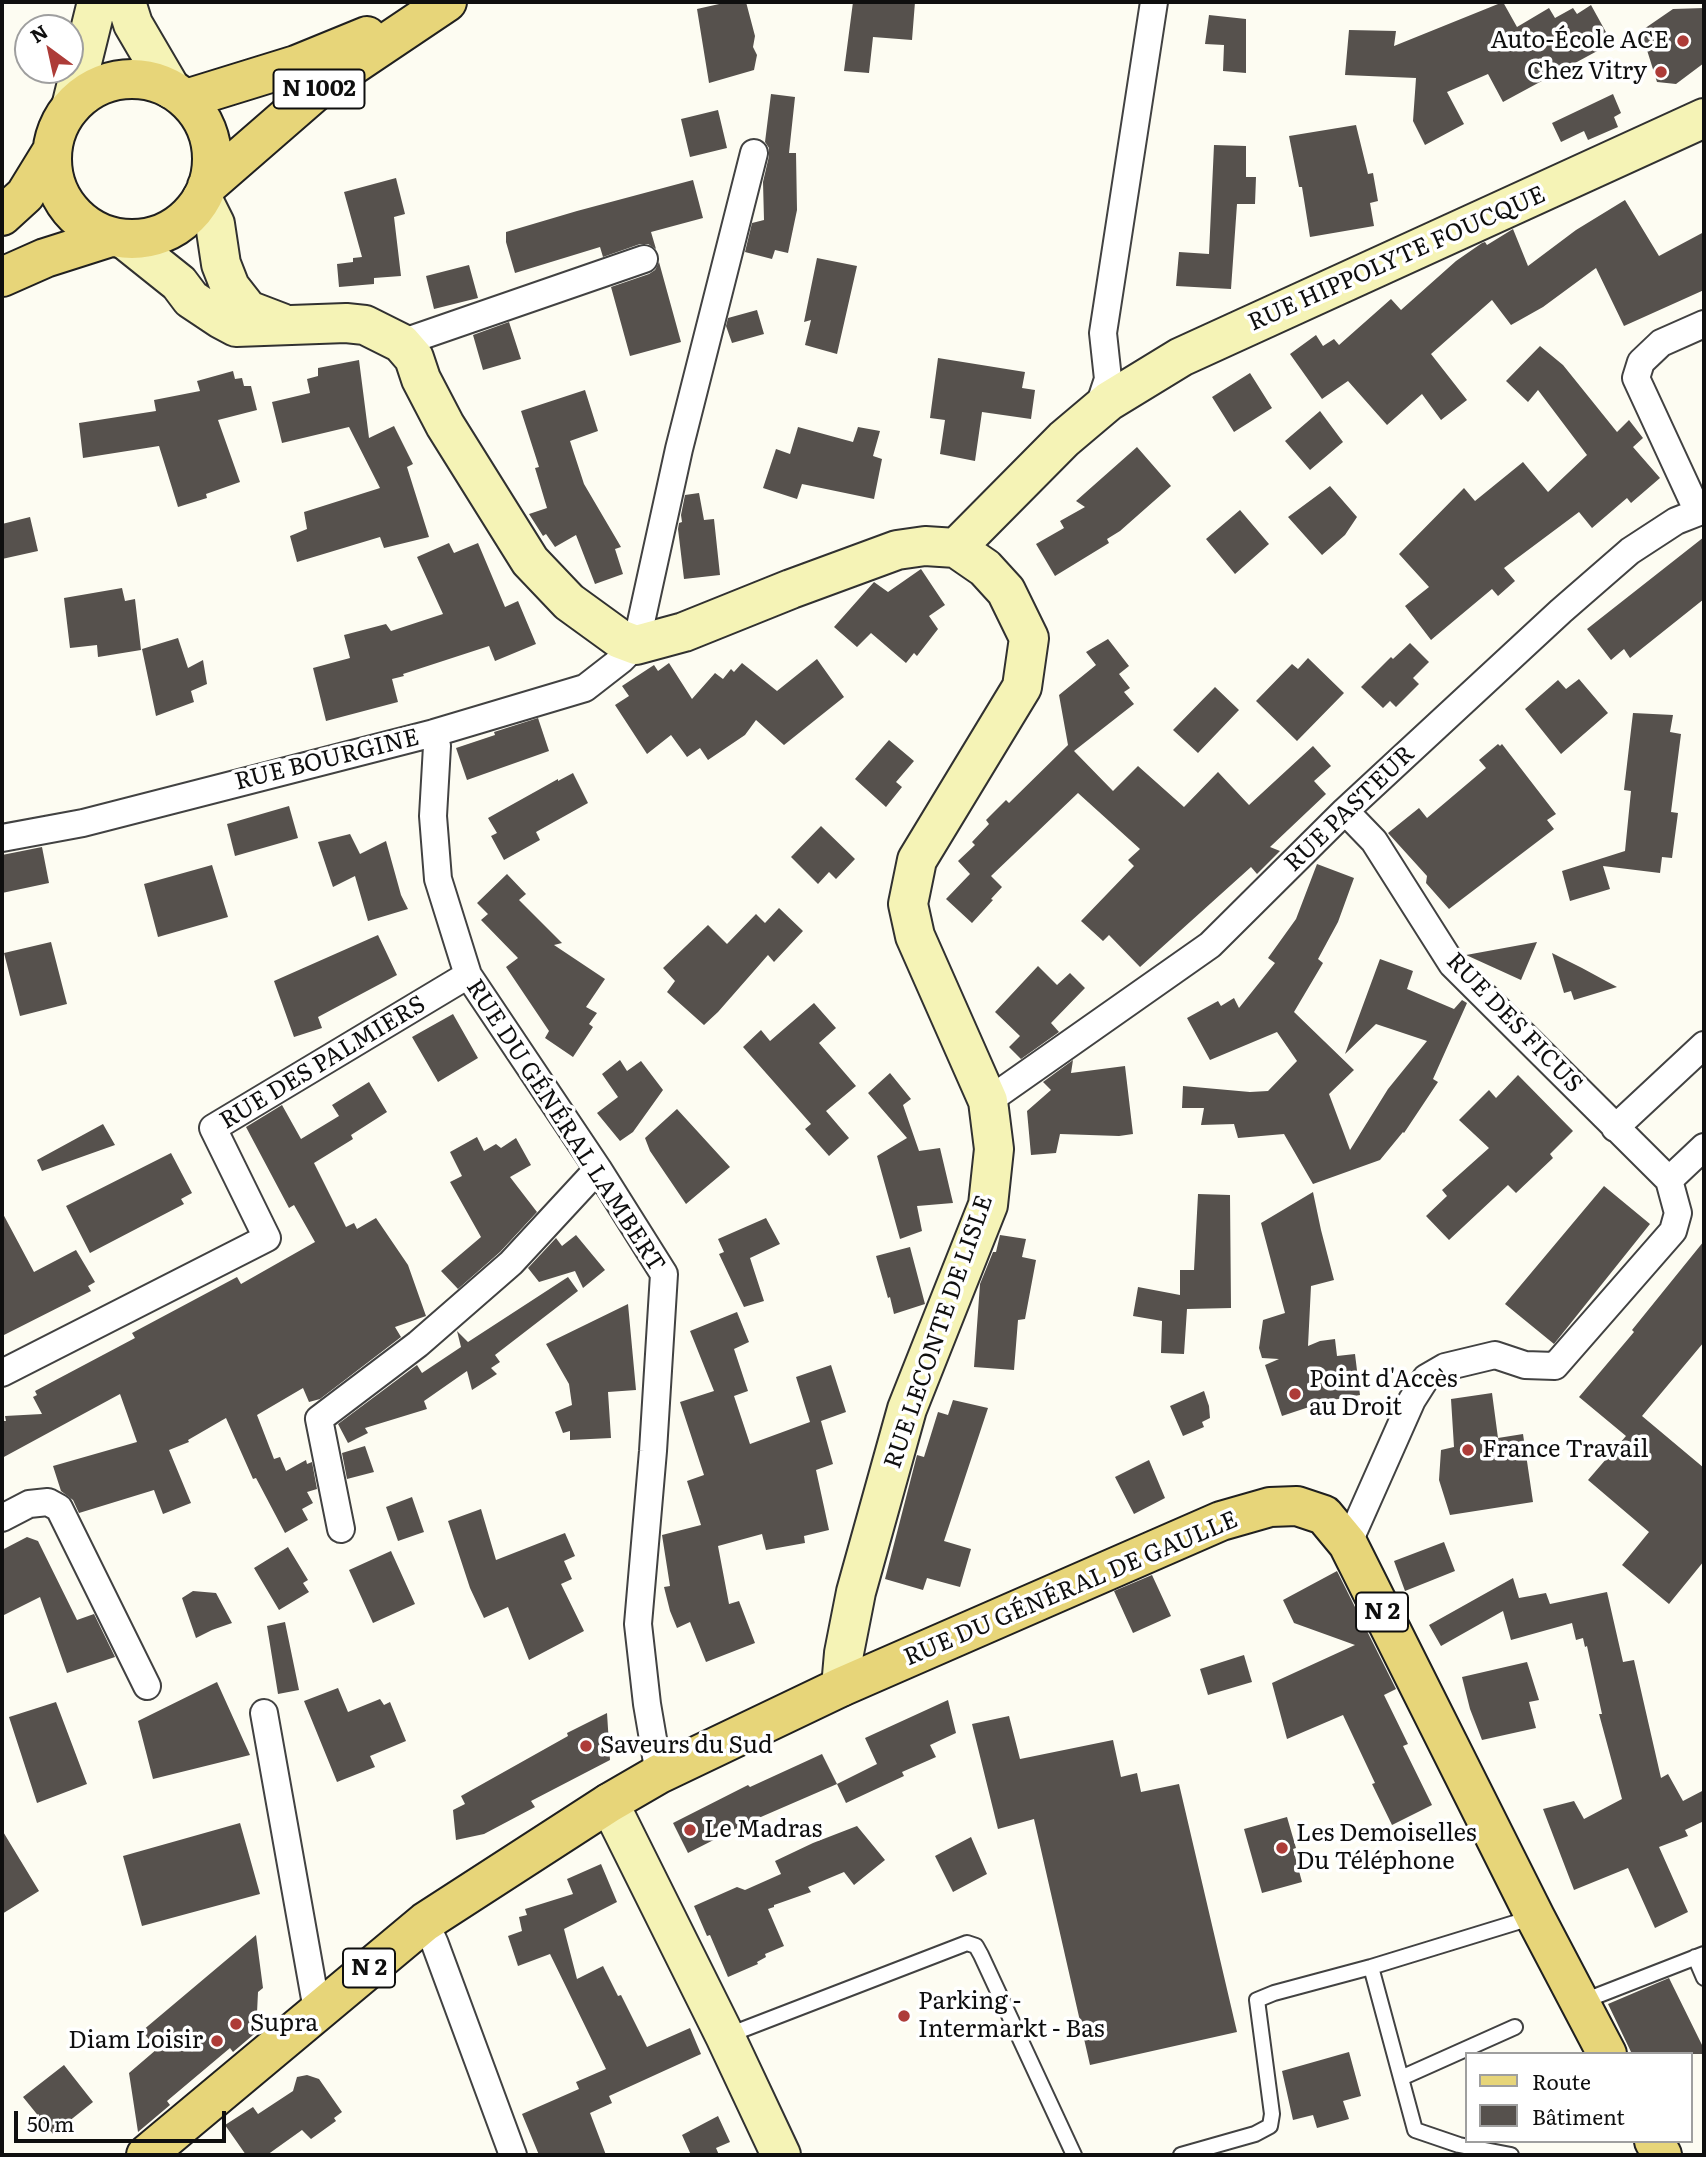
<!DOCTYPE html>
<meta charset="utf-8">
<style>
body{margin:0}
#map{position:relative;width:1706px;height:2157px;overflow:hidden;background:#fdfcf2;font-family:Literata,serif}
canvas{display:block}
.frame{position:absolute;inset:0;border:4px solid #0f0f0f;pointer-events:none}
.legend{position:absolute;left:1465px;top:2052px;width:228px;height:91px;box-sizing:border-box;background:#fff;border:2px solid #9f9f9f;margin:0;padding:9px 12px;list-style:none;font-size:21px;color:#0f0f0f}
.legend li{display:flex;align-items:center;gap:14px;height:35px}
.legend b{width:35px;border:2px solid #9f9f9f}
.north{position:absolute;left:14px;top:14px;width:70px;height:70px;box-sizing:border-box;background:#fff;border:2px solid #9f9f9f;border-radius:50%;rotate:327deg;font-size:19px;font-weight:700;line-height:28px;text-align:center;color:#0f0f0f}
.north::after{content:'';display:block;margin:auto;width:24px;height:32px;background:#ad3c38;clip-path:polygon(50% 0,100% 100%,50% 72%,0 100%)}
.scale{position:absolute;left:14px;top:2111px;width:212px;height:32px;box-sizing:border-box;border:4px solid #0f0f0f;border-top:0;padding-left:9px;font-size:21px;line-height:24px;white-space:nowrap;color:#0f0f0f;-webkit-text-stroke:5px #fff;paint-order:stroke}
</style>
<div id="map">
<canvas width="1706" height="2157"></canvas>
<div class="frame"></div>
<ul class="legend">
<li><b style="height:9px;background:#e7d579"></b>Route</li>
<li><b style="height:19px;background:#56514d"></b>Bâtiment</li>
</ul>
<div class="north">N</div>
<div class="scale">50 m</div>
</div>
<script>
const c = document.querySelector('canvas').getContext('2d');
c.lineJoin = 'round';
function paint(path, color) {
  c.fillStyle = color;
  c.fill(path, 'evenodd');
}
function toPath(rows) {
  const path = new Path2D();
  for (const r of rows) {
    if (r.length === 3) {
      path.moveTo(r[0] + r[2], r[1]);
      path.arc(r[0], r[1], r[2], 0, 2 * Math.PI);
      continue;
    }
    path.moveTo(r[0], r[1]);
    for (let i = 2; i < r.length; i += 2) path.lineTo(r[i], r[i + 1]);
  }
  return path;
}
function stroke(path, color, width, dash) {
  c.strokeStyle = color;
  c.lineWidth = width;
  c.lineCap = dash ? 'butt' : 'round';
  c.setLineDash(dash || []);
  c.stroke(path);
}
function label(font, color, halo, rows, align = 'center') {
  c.font = font + ' Literata,serif';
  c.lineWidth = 7;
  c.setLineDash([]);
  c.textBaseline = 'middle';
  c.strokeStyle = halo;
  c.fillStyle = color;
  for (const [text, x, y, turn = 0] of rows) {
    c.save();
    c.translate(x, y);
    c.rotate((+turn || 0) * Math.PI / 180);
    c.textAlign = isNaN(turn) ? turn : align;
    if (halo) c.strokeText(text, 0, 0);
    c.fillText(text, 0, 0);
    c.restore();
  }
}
const building = toPath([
 [728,2,746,2,755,36,753,47,757,55,754,70,709,83,697,9],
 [853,2,915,2,912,40,873,37,869,73,844,71],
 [1503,2,1517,27,1549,8,1555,18,1573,8,1577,14,1591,5,1612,43,1503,102,1488,74,1447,92,1464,124,1425,145,1413,121,1416,78,1345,75,1349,30,1396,31,1394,46],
 [1704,8,1704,63,1676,84,1657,82,1641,31,1673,9],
 [1209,15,1246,19,1246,73,1223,71,1224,45,1205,44],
 [771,94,795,97,789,153,796,153,797,210,788,253,775,250,772,259,745,252,752,223,764,220,763,182,769,156,769,148,765,142],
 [1613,94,1621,113,1614,117,1618,127,1588,140,1584,131,1561,142,1552,123],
 [718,110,727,148,690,157,681,119],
 [1356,125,1368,174,1373,173,1378,201,1370,203,1374,226,1310,237,1302,187,1299,187,1289,136],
 [1214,145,1246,146,1246,177,1256,177,1255,204,1237,204,1231,289,1176,286,1179,252,1209,254],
 [396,178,405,214,394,217,401,276,374,278,374,284,339,287,337,264,353,262,353,258,362,257,344,192],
 [693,180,703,218,651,232,656,249,648,244,640,244,603,257,600,247,515,273,506,242,506,232,577,211],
 [1625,200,1659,256,1704,232,1704,290,1624,326,1596,268,1543,307,1511,325,1492,300,1431,354,1467,400,1441,420,1422,394,1387,425,1348,381,1322,399,1290,354,1316,335,1323,346,1334,339,1339,345,1391,299,1401,310,1456,261,1482,243,1485,242,1487,245,1513,229,1528,266,1576,230],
 [817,258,857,266,837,354,805,345,811,320,804,322],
 [659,262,681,342,630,356,611,287,649,274,655,270],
 [469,265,478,298,434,309,426,276],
 [757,310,764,334,732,343,726,326,728,318],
 [509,322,521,359,483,370,473,335],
 [1540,346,1563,365,1617,432,1629,420,1643,438,1633,447,1660,478,1631,503,1627,498,1592,528,1579,512,1504,568,1515,581,1498,596,1492,589,1431,640,1405,606,1429,587,1399,554,1464,488,1475,501,1523,462,1548,492,1587,455,1538,390,1528,402,1506,381],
 [938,358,1025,372,1022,388,1035,390,1031,419,982,412,975,461,940,454,945,420,930,418],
 [359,360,369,438,394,426,413,464,407,467,429,537,384,548,380,537,297,562,290,536,307,529,304,512,380,488,349,427,282,443,272,402,310,393,307,379,318,376,318,368],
 [233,371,235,379,242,378,244,386,251,386,257,410,218,420,240,482,206,494,207,498,178,507,159,446,83,458,79,423,156,411,154,400,200,391,197,381],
 [1250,373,1272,408,1234,432,1212,397],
 [585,390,598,431,570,441,584,484,621,547,615,549,623,574,595,584,576,535,555,547,546,534,543,536,529,514,547,508,535,468,539,467,521,411],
 [1320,411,1343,442,1310,470,1285,441],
 [798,427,853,442,858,427,880,431,873,456,882,459,874,499,802,484,797,499,763,488,776,449,790,454],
 [1137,447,1171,486,1120,531,1107,539,1109,543,1055,576,1036,544,1064,528,1060,521,1085,507,1076,501],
 [1330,486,1357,517,1345,535,1322,555,1288,517],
 [699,493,704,520,714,519,720,575,684,579,678,529,679,523,682,522,681,515,685,495],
 [1240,510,1269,544,1235,574,1206,539],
 [30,517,38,551,2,559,2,524],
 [1704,537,1704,599,1630,658,1624,649,1611,660,1587,629],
 [449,543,454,553,478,543,505,607,518,601,536,644,495,661,489,646,403,674,404,676,392,679,398,702,326,721,313,668,350,658,344,635,386,624,391,631,443,614,417,557],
 [921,569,945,605,929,616,938,629,917,656,914,653,906,663,871,633,857,647,834,627,874,582,888,592],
 [122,588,125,601,135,599,141,650,98,657,97,645,70,648,64,598],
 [178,638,188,668,203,660,207,684,191,691,194,702,156,716,142,649],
 [1108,639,1129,666,1119,674,1130,688,1124,692,1134,704,1074,751,1113,791,1138,766,1184,807,1218,772,1249,805,1313,746,1331,766,1314,781,1326,794,1270,847,1280,851,1257,874,1251,867,1140,967,1109,935,1103,941,1081,921,1134,866,1128,860,1140,849,1078,793,991,876,1002,887,991,899,993,900,972,923,946,899,970,874,958,861,975,845,972,842,989,824,986,820,1006,800,1009,803,1068,745,1059,695,1096,665,1086,652],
 [1410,643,1429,662,1413,678,1419,684,1396,707,1390,701,1383,708,1361,687,1391,657,1393,659],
 [1308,658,1344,693,1297,741,1256,701,1292,664,1298,669],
 [817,659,844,697,784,745,756,720,745,735,708,760,700,748,687,757,671,735,647,754,615,705,629,696,622,686,654,665,658,671,669,663,692,699,715,673,723,679,731,669,734,672,742,663,777,691],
 [1579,679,1608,713,1561,754,1525,709,1558,680,1566,689],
 [1215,687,1239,710,1198,753,1173,730],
 [1633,713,1673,715,1670,732,1681,734,1671,812,1678,813,1672,858,1662,857,1660,873,1603,866,1610,889,1570,901,1562,871,1625,851,1631,791,1624,790],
 [538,718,549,751,467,780,456,748,495,735,494,732],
 [889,740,914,761,896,782,902,787,886,807,855,779],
 [1498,744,1500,746,1502,744,1556,814,1547,820,1554,829,1449,909,1426,883,1427,876,1388,833,1419,808,1427,818,1486,768,1479,760],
 [573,773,588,803,536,832,540,840,504,860,491,836,497,833,488,818,558,779,558,781],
 [289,806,298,838,235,856,227,824],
 [821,826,855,859,836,879,829,872,818,884,791,857],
 [350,834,360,854,386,841,401,895,408,909,368,921,355,876,333,887,318,842],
 [42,847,49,883,2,893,2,855],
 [1317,864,1354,878,1338,922,1318,959,1323,963,1294,1012,1354,1070,1329,1094,1350,1150,1388,1089,1427,1041,1376,1024,1345,1054,1380,959,1413,971,1407,989,1454,1009,1462,1000,1467,1003,1433,1079,1438,1082,1404,1133,1403,1132,1380,1160,1313,1184,1284,1134,1238,1138,1234,1124,1201,1125,1204,1108,1182,1108,1183,1086,1250,1092,1268,1091,1297,1061,1277,1032,1210,1060,1187,1018,1218,1001,1221,1006,1234,998,1239,1008,1275,963,1268,958,1296,919],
 [212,865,228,917,158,937,144,884],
 [507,874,526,894,519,900,562,943,554,945,605,979,586,1007,597,1013,589,1024,593,1027,573,1057,545,1038,549,1031,506,967,518,958,481,920,488,914,477,903],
 [779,908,803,931,774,962,768,955,718,1012,704,1025,667,992,675,981,663,968,708,925,727,944,756,914,765,923],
 [378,935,397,975,318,1017,322,1028,294,1037,274,981],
 [51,942,67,1004,20,1016,4,953],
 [1537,942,1521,980,1466,955],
 [1552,953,1582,968,1617,987,1574,1000,1571,991,1564,993],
 [1038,966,1057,985,1070,973,1085,988,1051,1023,1059,1032,1021,1059,1009,1047,1020,1036,995,1012],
 [814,1003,836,1028,819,1043,856,1086,826,1111,849,1138,829,1156,805,1129,811,1124,743,1047,761,1030,770,1041],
 [453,1014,478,1058,438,1082,412,1037],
 [620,1060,627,1071,641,1061,663,1090,633,1132,620,1141,597,1113,618,1097,602,1074],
 [1073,1060,1071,1073,1125,1066,1133,1134,1119,1136,1060,1134,1056,1153,1031,1155,1027,1111,1051,1090,1043,1082],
 [890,1073,911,1099,903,1105,919,1151,940,1148,953,1203,917,1206,922,1231,900,1239,877,1156,907,1138,868,1093],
 [1518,1075,1573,1131,1550,1154,1553,1158,1516,1193,1508,1185,1449,1240,1426,1216,1447,1196,1442,1190,1489,1148,1459,1120,1489,1090,1496,1098],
 [369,1082,387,1112,351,1135,353,1139,314,1163,346,1227,354,1223,357,1229,376,1218,408,1265,426,1316,395,1327,401,1337,320,1399,309,1402,303,1388,257,1415,274,1459,280,1457,286,1471,306,1460,307,1464,312,1462,317,1489,307,1492,313,1503,302,1509,308,1520,285,1533,256,1478,253,1479,226,1418,188,1440,189,1442,169,1450,191,1503,163,1514,154,1490,79,1513,73,1500,61,1491,53,1466,137,1442,120,1394,2,1458,2,1421,6,1421,5,1416,42,1414,33,1397,37,1395,35,1391,135,1338,132,1333,237,1277,241,1284,315,1242,294,1205,289,1208,246,1127,282,1105,301,1139,339,1116,332,1105],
 [677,1109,730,1167,686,1204,650,1151,645,1138],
 [103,1124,115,1145,42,1171,37,1160],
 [477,1137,484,1151,496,1144,501,1148,516,1138,531,1165,510,1177,537,1212,500,1252,458,1289,441,1271,481,1237,450,1182,462,1176,450,1152],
 [171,1153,192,1193,181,1199,184,1204,90,1253,66,1206],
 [1604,1186,1650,1224,1554,1344,1505,1304],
 [1313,1192,1321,1230,1334,1280,1311,1286,1308,1346,1320,1341,1335,1339,1337,1356,1355,1354,1360,1395,1327,1401,1282,1416,1265,1365,1279,1359,1262,1358,1259,1348,1263,1320,1285,1313,1261,1223],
 [1198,1194,1230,1195,1231,1308,1187,1309,1184,1354,1161,1353,1162,1321,1133,1316,1138,1287,1180,1295,1180,1270,1194,1270],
 [2,1212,34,1272,76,1250,95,1282,88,1286,91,1291,2,1336],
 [766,1218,780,1244,750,1258,764,1301,744,1307,719,1254,724,1252,718,1239],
 [576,1235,605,1270,583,1288,575,1271,539,1282,528,1268,556,1238,562,1246],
 [1000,1235,1026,1239,1022,1257,1036,1260,1025,1319,1018,1320,1014,1370,974,1367,980,1284,993,1252,996,1252],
 [1704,1241,1704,1342,1642,1416,1704,1468,1704,1561,1669,1604,1622,1565,1649,1532,1588,1480,1626,1436,1579,1397,1634,1332,1632,1330],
 [910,1247,925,1304,894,1314,890,1297,888,1298,876,1256],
 [568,1277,578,1291,495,1355,500,1362,491,1368,497,1374,472,1390,467,1371,424,1401,427,1409,365,1428,368,1433,348,1443,338,1424,417,1365,422,1373,461,1347,457,1331,468,1342],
 [628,1304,636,1390,608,1392,611,1438,570,1440,570,1431,563,1433,555,1412,572,1405,569,1384,546,1344],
 [737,1312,749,1342,734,1349,748,1391,734,1396,750,1444,810,1422,796,1377,831,1365,846,1412,821,1421,833,1464,816,1470,829,1530,804,1536,805,1543,766,1550,762,1534,718,1546,729,1604,739,1601,755,1643,706,1662,690,1622,677,1628,670,1611,664,1587,670,1586,662,1535,701,1525,687,1481,704,1475,680,1402,714,1391,690,1331],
 [1204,1391,1209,1406,1210,1418,1202,1422,1204,1427,1183,1436,1170,1406],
 [1492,1393,1498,1438,1523,1434,1533,1502,1450,1515,1439,1480,1441,1450,1454,1447,1451,1399],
 [953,1400,988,1408,944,1541,971,1549,960,1587,927,1578,923,1590,885,1579,917,1455,924,1457,938,1412,948,1415],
 [365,1446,374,1472,347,1479,342,1453],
 [1149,1460,1165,1498,1134,1514,1115,1477],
 [412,1497,424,1532,398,1541,386,1507],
 [481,1509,496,1560,565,1533,575,1556,564,1561,572,1579,561,1584,584,1631,529,1660,508,1607,484,1618,470,1588,448,1521],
 [27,1537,38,1541,77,1620,94,1614,115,1657,67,1673,40,1597,2,1616,2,1550],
 [1444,1542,1455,1571,1405,1591,1394,1561],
 [288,1547,308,1580,303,1583,309,1592,279,1610,254,1568],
 [391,1551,415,1604,373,1623,349,1570],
 [1337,1571,1396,1689,1384,1695,1408,1744,1403,1746,1432,1805,1392,1825,1372,1784,1375,1783,1343,1715,1287,1739,1272,1683,1355,1645,1294,1623,1283,1600],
 [1152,1575,1171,1616,1133,1633,1114,1591],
 [1513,1578,1519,1598,1546,1593,1550,1604,1607,1592,1623,1662,1634,1660,1661,1778,1668,1774,1683,1801,1704,1790,1704,1821,1685,1830,1688,1836,1659,1847,1688,1912,1655,1928,1628,1868,1574,1890,1543,1809,1574,1801,1584,1819,1622,1799,1599,1714,1602,1714,1587,1646,1585,1647,1583,1638,1576,1640,1572,1623,1511,1640,1503,1611,1441,1646,1429,1625],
 [193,1591,216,1593,232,1623,212,1630,196,1638,182,1598],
 [285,1622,299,1690,278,1694,267,1626],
 [1244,1655,1252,1682,1208,1695,1200,1669],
 [1527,1662,1539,1700,1529,1702,1536,1728,1482,1740,1470,1709,1462,1677],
 [217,1682,250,1755,153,1779,138,1721],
 [338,1688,348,1712,380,1699,384,1705,390,1702,406,1741,370,1756,375,1767,337,1782,304,1701],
 [948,1700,956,1733,930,1745,936,1757,902,1772,904,1776,846,1803,837,1784,877,1764,865,1738],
 [56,1702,87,1784,37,1803,9,1717],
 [607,1713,610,1760,531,1801,535,1807,484,1834,456,1840,453,1810,465,1804,461,1796,568,1736,567,1733],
 [1009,1716,1020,1759,1113,1740,1121,1777,1137,1773,1141,1792,1179,1784,1237,2032,1090,2065,1034,1819,998,1829,972,1724],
 [822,1754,837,1784,747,1823,688,1853,673,1823,748,1785,750,1787],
 [1287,1817,1296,1848,1293,1849,1302,1882,1262,1893,1244,1829],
 [240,1823,260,1894,142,1926,123,1856],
 [857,1826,885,1860,854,1885,844,1872,808,1887,811,1892,774,1905,774,1907,768,1909,784,1946,765,1954,766,1957,757,1962,758,1964,728,1977,710,1935,707,1936,694,1906,737,1887,745,1890,781,1874,775,1861,813,1843],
 [2,1830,39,1891,2,1914],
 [971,1837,987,1874,953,1892,935,1856],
 [601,1864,617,1902,564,1929,577,1979,603,1966,618,1996,621,1995,647,2047,690,2028,701,2054,609,2096,612,2103,590,2113,606,2155,539,2155,522,2114,579,2089,576,2082,606,2069,550,1954,518,1966,508,1936,522,1931,519,1917,527,1915,525,1909,573,1894,567,1879],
 [256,1935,263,1988,258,1992,257,2013,266,2024,233,2052,230,2048,167,2101,170,2105,138,2132,129,2073,157,2049,142,2031],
 [1669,1978,1704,2049,1704,2054,1632,2054,1608,2004],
 [1349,2052,1361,2096,1343,2101,1349,2119,1317,2128,1313,2115,1293,2120,1282,2071],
 [64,2065,93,2102,53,2134,23,2097],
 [307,2075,319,2079,342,2112,334,2118,336,2121,311,2139,302,2130,267,2155,246,2155,225,2125,253,2107,258,2114,293,2091,297,2077],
 [718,2116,730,2142,716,2148,719,2155,691,2155,682,2135]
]);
const lane = toPath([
 [1695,1957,1704,1978],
 [1371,1967,1415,2130,1459,2145,1511,2155],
 [1581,2002,1704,1954],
 [726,2036,967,1943,976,1946,981,1955,1074,2155],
 [1401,2078,1515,2027],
 [1181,2155,1255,2134,1270,2126,1272,2114,1257,2000,1274,1993,1371,1967,1534,1917]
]);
const street = toPath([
 [401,343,644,259],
 [1097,412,1108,379,1103,333,1154,2],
 [1698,512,1636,378,1641,362,1661,343,1704,324],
 [434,733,437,746,433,816,438,879,468,975,598,1169,664,1274,653,1451,638,1624,647,1704,659,1774],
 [1345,811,1374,841,1452,964,1669,1180],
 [2,838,83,823,434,733,585,688,621,660,636,645,679,449,754,153],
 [988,1101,1210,945,1345,811,1561,611,1630,551,1676,521,1704,510],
 [1615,1128,1704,1045],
 [1669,1180,1704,1147],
 [2,1373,267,1238,213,1128,468,975],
 [2,1518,29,1504,48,1502,59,1508,147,1686],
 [341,1529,319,1419,418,1344,511,1263,598,1169],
 [1348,1544,1412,1400,1426,1378,1445,1367,1495,1355,1525,1365,1555,1366,1673,1231,1678,1213,1669,1180],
 [264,1713,317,2010],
 [425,1922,435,1944,513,2155]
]);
const secondary = toPath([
 [126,2,133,24,171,89],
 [71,107,97,2],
 [202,198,215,224,221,264,230,287,248,310,282,323],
 [124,239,179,283,191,299,221,319,236,327,346,323,365,325,401,343,414,358,421,379,445,425,530,561,569,602,620,639,636,645,684,632,791,589,897,550,925,546,956,548,985,568,1006,591,1029,638,1022,687,917,860,908,904,915,936,988,1101,994,1149,988,1205,907,1409,856,1592,844,1653,841,1687],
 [956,548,1064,439,1109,401,1181,357,1704,118],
 [609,1803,725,2036,781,2155]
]);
const primary = toPath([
 [132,159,80],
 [186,99,296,65,367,36],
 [207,186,322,86,447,2],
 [2,216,25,195,52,151],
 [2,277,45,258,111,237],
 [1654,2141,1662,2155],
 [146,2155,425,1922,609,1803,659,1774,841,1687,1221,1521,1270,1507,1297,1506,1324,1515,1348,1544,1535,1917,1607,2054]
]);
const markers = [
 [1683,41,7,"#ad3c38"],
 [1661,72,7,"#ad3c38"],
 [1295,1394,7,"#ad3c38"],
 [1468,1450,7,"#ad3c38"],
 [586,1746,7,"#ad3c38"],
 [690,1830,7,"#ad3c38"],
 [1282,1848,7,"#ad3c38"],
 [904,2016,7,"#ad3c38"],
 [236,2024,7,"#ad3c38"],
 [217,2041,7,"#ad3c38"]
];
const shields = [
 [319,89,91],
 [1382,1612,52],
 [369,1968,52]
];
const shieldNames = [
 ["N 1002",319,89],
 ["N 2",1382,1612],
 ["N 2",369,1968]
];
const poiNames = [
 ["Auto-École ACE",1669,41,"right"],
 ["Chez Vitry",1647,72,"right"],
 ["Point d'Accès",1309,1380],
 ["au Droit",1309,1408],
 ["France Travail",1482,1450],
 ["Saveurs du Sud",600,1746],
 ["Le Madras",704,1830],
 ["Les Demoiselles",1296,1834],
 ["Du Téléphone",1296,1862],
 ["Parking -",918,2002],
 ["Intermarkt - Bas",918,2030],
 ["Supra",250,2024],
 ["Diam Loisir",203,2041,"right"]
];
const streetNames = [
 ["RUE HIPPOLYTE FOUCQUE",1397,259,-24],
 ["RUE BOURGINE",327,760,-14],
 ["RUE PASTEUR",1350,809,-44],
 ["RUE DES FICUS",1514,1023,46],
 ["RUE DES PALMIERS",323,1063,-31],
 ["RUE DU GÉNÉRAL LAMBERT",565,1126,57],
 ["RUE LECONTE DE LISLE",939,1332,-71],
 ["RUE DU GÉNÉRAL DE GAULLE",1071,1589,-23]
];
paint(building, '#56514d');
stroke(lane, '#424242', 18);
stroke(street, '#424242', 30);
stroke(secondary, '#313131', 42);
stroke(primary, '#202020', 42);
stroke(lane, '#fff', 14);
stroke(street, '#fff', 26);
stroke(secondary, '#f5f3b6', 38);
stroke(primary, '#e7d579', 38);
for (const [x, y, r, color] of markers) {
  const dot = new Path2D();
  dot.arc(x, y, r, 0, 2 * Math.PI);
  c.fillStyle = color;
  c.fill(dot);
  stroke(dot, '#fff', 2.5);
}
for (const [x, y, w] of shields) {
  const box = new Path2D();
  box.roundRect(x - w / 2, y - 19.5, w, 39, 5);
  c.fillStyle = '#fff';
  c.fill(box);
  stroke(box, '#0f0f0f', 2);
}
label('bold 23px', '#0f0f0f', null, shieldNames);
label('24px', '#0f0f0f', '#fff', poiNames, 'left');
label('24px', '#0f0f0f', '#fff', streetNames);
</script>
